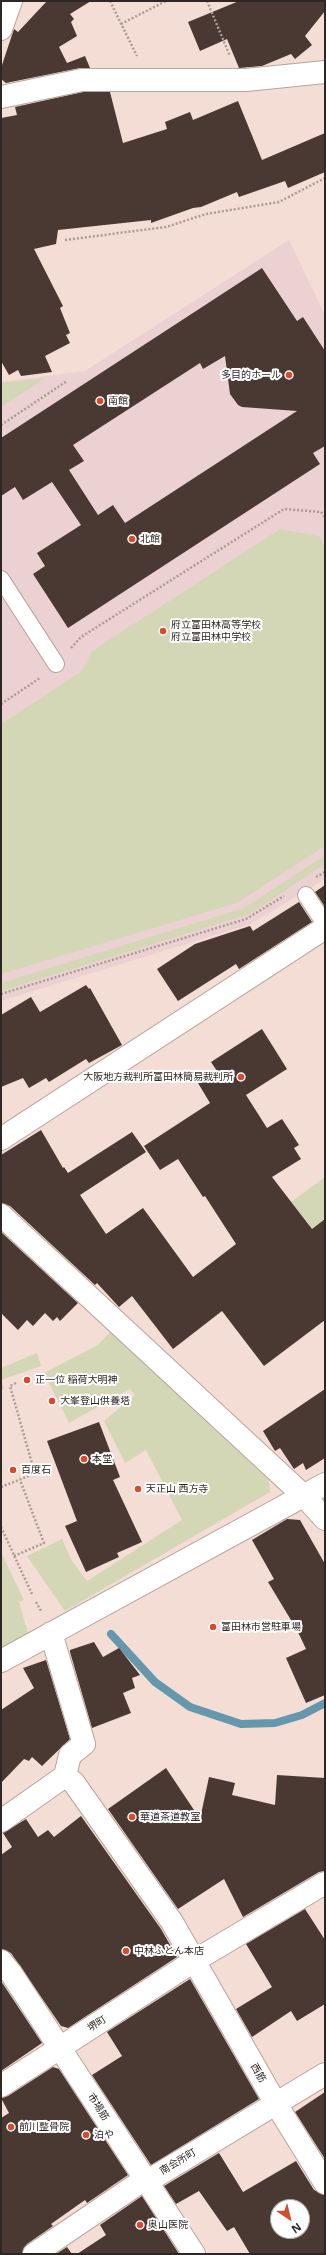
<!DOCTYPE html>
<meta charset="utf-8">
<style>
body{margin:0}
#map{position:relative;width:326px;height:2255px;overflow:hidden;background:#f3ddd4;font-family:"Noto Sans",sans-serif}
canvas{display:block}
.frame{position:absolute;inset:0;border:2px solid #2f2723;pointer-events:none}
.north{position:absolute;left:270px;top:2199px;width:40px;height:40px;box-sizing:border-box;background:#fff;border:1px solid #aca9a7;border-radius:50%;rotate:145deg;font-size:11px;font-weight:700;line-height:16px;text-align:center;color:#2f2723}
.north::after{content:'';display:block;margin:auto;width:14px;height:18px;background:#d64b2d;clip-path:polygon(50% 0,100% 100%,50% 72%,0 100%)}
</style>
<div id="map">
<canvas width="326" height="2255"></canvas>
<div class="frame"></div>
<div class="north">N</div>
</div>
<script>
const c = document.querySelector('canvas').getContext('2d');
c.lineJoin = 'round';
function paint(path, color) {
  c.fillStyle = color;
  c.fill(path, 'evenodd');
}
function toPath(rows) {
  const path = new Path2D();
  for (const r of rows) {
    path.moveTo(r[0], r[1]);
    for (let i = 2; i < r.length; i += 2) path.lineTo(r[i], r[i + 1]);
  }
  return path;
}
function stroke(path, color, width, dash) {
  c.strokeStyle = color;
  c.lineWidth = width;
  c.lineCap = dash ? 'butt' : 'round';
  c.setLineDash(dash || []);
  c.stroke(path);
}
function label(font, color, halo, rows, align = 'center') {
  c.font = font + ' "Noto Sans","Noto Sans JP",sans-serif';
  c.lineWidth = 4;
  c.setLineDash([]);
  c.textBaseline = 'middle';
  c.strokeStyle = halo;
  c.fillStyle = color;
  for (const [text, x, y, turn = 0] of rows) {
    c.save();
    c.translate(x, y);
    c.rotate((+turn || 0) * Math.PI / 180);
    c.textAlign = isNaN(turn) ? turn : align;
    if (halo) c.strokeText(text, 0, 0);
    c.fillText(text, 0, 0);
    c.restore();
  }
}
const education = toPath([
 [289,240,325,315,325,879,251,924,1,1001,1,382,85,371]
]);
const green = toPath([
 [46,378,1,407,1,383],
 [280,529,319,536,325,546,325,846,237,903,1,974,1,724,82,671,92,651],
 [325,855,325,864,250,914,1,991,1,983,244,908],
 [325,1177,325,1224,322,1221,312,1229,291,1202],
 [110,1332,269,1480,270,1492,65,1611,27,1556,62,1539,72,1561,87,1581,182,1520,146,1450,125,1463,104,1421,135,1395,130,1389,69,1423,44,1373,98,1345],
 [37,1353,41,1366,1,1380,4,1389,1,1390,1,1368],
 [1,1552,24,1600,19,1602,28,1633,1,1648]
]);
const stream = toPath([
 [111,1634,155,1682,190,1707,241,1724,275,1723,302,1715,325,1703]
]);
const building = toPath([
 [47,1,91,1,70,14,74,19,71,22,77,36,59,47,67,63,85,56,90,68,80,68,6,83,1,79,1,68,14,29,18,32],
 [239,1,325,1,325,11,305,36,312,45,295,59,291,54,262,66,239,68,227,39,200,51,188,22],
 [83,92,110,92,123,143,167,129,165,122,190,112,193,120,238,101,262,160,325,133,325,172,288,188,285,181,239,197,237,192,201,207,193,208,151,223,151,220,58,230,56,244,34,249,63,306,60,308,70,333,66,335,70,343,45,356,52,372,21,376,18,370,9,375,1,361,1,118,17,115,15,107],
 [262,268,297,321,303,317,325,351,325,446,313,453,320,464,68,628,33,574,45,566,37,553,81,525,52,482,23,500,15,487,1,496,1,438],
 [225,356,230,394,238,405,242,407,297,411,125,523,113,505,98,515,69,470,84,461,73,445,200,363,203,369],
 [325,885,325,907,315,892],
 [299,902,312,922,239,969,236,964,178,1001,157,969,195,944,250,926,253,931],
 [86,985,89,989,90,988,122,1045,89,1063,86,1059,49,1082,46,1078,29,1088,23,1078,1,1087,1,1015,31,997,40,1012],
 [262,1029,287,1069,246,1095,267,1128,282,1119,299,1145,294,1148,301,1159,272,1177,312,1229,325,1219,325,1320,264,1366,222,1311,173,1349,132,1296,119,1307,97,1283,95,1285,10,1206,1,1203,1,1155,41,1130,63,1168,64,1167,68,1173,132,1132,146,1152,80,1195,106,1234,143,1208,193,1277,236,1244,205,1196,203,1197,178,1159,160,1170,144,1146,210,1103,198,1083,217,1071,211,1062],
 [1,1232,78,1303,60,1321,57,1317,53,1321,45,1313,33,1326,27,1320,18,1330,1,1313],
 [325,1389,325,1458,306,1470,303,1463,294,1469,280,1448,275,1451,263,1431],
 [99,1422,120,1477,113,1480,142,1542,117,1553,119,1557,86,1572,65,1526,77,1521,47,1441],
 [287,1519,300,1520,325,1564,325,1695,306,1703,286,1658,306,1649,297,1630,268,1582,274,1579,252,1540],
 [94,1642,103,1657,119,1648,140,1675,132,1678,135,1688,123,1693,131,1713,92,1728,70,1652,70,1650],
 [46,1660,70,1739,42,1766,32,1757,29,1761,24,1759,1,1783,1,1710,34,1688,23,1668],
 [166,1768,200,1819,209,1777,235,1783,232,1795,275,1805,277,1775,325,1778,325,1871,319,1872,243,1917,224,1879,178,1909,108,1809],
 [81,1816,161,1929,177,1957,68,2028,61,2026,11,1953,1,1949,1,1855,12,1847,3,1833,26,1819,38,1837,48,1830,54,1837],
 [305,1909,325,1940,325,2004,297,2021,291,2011,252,2037,236,2009,272,1987,246,1944],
 [190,1979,259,2099,151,2165,92,2075,122,2056,107,2032],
 [1,1981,42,2043,1,2071],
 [53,2067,59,2069,128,2175,87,2203,85,2200,51,2224,53,2226,27,2244,22,2254,1,2254,1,2118,9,2113,1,2098,8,2096],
 [325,2092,325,2159,295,2112],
 [219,2153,243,2192,296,2161,314,2190,325,2195,325,2254,250,2254,234,2227,227,2231,199,2191,176,2204,164,2186],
 [278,2207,302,2207,302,2231,278,2231],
 [142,2196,179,2254,77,2254,106,2235,100,2225],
 [67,2247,72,2254,56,2254]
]);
const path = toPath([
 [110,1,137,56],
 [207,1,230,56],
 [121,24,166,1],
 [65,240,166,227,206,214,279,202,325,178],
 [1,425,67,381],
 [71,648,81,637,284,509,321,512,325,517],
 [1,704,40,678],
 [316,877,325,872],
 [1,994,246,919,284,896],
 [16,1383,10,1386,35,1474],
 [1,1487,51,1467],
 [1,1527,32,1594],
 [14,1556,44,1543,20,1480],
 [36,1602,41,1611]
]);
const lane = toPath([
 [1,579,56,664],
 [306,895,325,924]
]);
const street = toPath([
 [1,29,11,1],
 [1,97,82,80,246,80,325,72],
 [1,1139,325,928],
 [304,1496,325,1519],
 [1,1661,325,1484],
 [65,1776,74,1783,172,1922,276,2104,325,2183],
 [1,1821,65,1776,70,1755,84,1744,51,1633],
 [1,1961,11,1973,194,2254],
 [1,2086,194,1961,325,1883],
 [34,2254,142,2181,151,2179,325,2074]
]);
const secondary = toPath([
 [1,1215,304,1496]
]);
const markers = [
 [289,375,4,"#d64b2d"],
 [100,401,4,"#d64b2d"],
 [132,539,4,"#d64b2d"],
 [163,631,4,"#d64b2d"],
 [241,1077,4,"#d64b2d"],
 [27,1380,4,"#d64b2d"],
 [52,1401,4,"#d64b2d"],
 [84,1459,4,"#d64b2d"],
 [13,1470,4,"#d64b2d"],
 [138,1489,4,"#d64b2d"],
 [213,1627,4,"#d64b2d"],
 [132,1817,4,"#d64b2d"],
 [126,1951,4,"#d64b2d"],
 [11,2127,4,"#d64b2d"],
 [86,2135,4,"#d64b2d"],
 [140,2225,4,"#d64b2d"]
];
const poiNames = [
 ["多目的ホール",281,375,"right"],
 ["南館",108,401],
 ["北館",140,539],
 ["府立富田林高等学校",171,625],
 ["府立富田林中学校",171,637],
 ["大阪地方裁判所富田林簡易裁判所",233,1077,"right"],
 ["正一位 稲荷大明神",35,1380],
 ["大峯登山供養塔",60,1401],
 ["本堂",92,1459],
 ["百度石",21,1470],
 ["天正山 西方寺",146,1489],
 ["富田林市営駐車場",221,1627],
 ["華道茶道教室",140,1817],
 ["中林ふとん本店",134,1951],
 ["前川整骨院",19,2127],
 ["泊や",94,2135],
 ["奥山医院",148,2225]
];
const streetNames = [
 ["堺町",97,2024,-33],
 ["西筋",258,2073,60],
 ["市場筋",98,2107,57],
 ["南会所町",178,2162,-31]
];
paint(education, '#ecd1d2');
paint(green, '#d4d7b6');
stroke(stream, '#6597ad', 8);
paint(building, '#4a3932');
stroke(lane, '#b8a49b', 18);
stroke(street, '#b8a49b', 24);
stroke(secondary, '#b8a49b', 24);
stroke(path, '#ad9c95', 2.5, [2, 2]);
stroke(lane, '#fff', 16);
stroke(street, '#fff', 22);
stroke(secondary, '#fff', 22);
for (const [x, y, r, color] of markers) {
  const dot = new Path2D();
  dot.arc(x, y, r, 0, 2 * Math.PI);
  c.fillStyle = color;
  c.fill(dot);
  stroke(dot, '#fff', 1.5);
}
label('10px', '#2f2723', '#fff', poiNames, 'left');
label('10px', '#2f2723', '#fff', streetNames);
</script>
